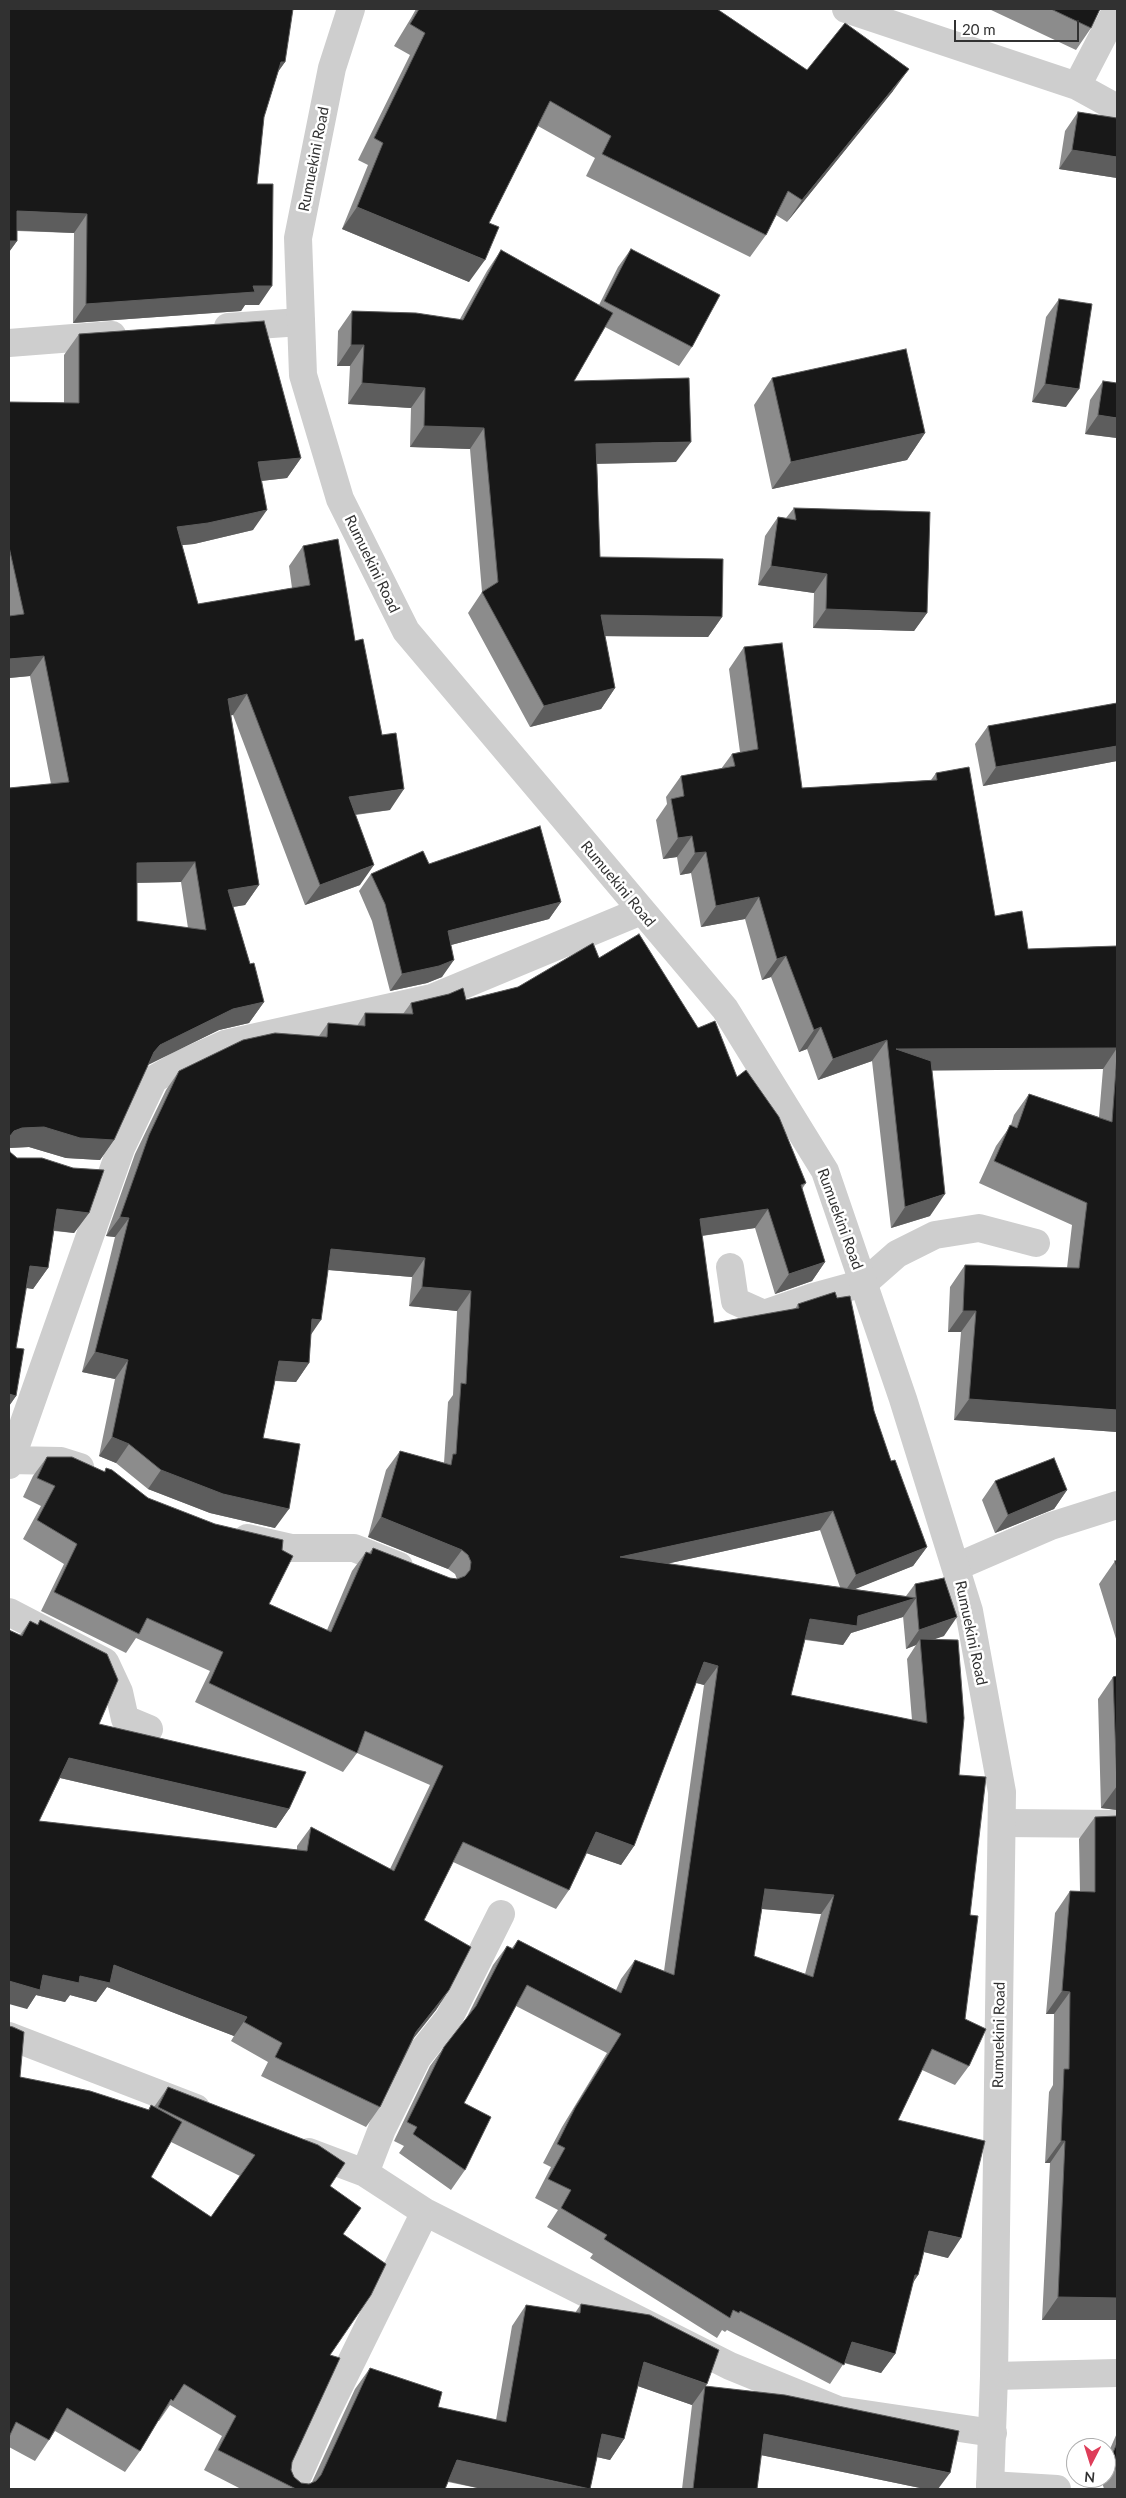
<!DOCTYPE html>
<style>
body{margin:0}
#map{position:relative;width:1126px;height:2498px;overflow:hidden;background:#fff;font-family:Lato,sans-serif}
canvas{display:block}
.frame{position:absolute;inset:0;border:10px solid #313131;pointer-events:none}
.north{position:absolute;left:1066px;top:2438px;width:50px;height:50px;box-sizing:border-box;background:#fff;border:1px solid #adadad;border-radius:50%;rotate:185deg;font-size:14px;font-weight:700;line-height:20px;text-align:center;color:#313131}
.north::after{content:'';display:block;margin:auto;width:18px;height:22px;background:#de3d59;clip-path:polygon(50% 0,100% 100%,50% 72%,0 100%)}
.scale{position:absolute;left:954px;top:20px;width:125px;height:22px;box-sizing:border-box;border:2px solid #313131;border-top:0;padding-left:6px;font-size:15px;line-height:18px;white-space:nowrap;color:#313131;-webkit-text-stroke:4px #fff;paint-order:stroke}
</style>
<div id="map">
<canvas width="1126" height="2498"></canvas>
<div class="frame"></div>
<div class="north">N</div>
<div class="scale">20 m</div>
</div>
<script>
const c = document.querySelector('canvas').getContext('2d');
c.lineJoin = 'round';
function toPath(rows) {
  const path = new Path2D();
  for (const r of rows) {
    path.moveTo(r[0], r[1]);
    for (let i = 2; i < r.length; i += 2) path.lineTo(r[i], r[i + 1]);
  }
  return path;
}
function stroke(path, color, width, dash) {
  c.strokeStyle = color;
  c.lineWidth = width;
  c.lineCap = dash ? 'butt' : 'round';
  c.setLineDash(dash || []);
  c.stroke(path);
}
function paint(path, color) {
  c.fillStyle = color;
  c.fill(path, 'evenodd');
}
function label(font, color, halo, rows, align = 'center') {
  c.font = font + ' Lato,sans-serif';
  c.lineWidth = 5;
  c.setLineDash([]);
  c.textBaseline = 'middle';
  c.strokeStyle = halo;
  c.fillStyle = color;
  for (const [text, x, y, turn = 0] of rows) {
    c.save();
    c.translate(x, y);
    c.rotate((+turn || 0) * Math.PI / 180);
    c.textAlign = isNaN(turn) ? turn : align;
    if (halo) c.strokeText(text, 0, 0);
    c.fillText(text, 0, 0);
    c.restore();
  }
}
const minor = toPath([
 [846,9,1077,86,1117,108],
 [1077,86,1117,9],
 [228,327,301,322],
 [9,343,112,335],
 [730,1267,735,1301,764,1314,813,1297,864,1283,897,1254,935,1235,979,1228,1036,1243],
 [9,1460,61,1461,80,1467],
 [9,1465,121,1148,154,1079,181,1064,225,1044,432,998,641,911],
 [247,1538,291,1548,354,1548,399,1566],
 [956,1567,1051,1526,1117,1505],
 [9,1612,105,1662,119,1692,125,1719,149,1729],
 [1002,1823,1117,1824],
 [9,2036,196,2108],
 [309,2152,365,2173,425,2212,730,2366,838,2410,993,2433],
 [365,2173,382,2129,417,2058,449,2018,501,1914],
 [994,2376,1117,2373],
 [990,2485,1057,2489],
 [292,2489,326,2413,425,2212]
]);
const tertiary = toPath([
 [351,9,332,68,298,238,303,375,340,499,406,631,725,1009,825,1171,903,1399,969,1611,1002,1792,994,2376,990,2489]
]);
const wall = toPath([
 [9,9,285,62,278,72,264,117,257,184,259,305,245,305,241,311,73,323,74,233,17,231,17,241,9,252],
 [416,9,717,9,807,70,893,91,787,222,776,215,766,235,750,257,586,176,595,158,538,126,489,223,469,282,342,229,368,165,358,160,410,55,394,46,411,18],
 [989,9,1100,9,1091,28,1076,50],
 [1078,112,1117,118,1117,178,1059,169,1065,131],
 [631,249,692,347,679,366,605,327,574,381,676,462,597,464,600,557,722,617,708,637,605,636,615,688,601,709,530,727,468,613,482,592,470,449,410,447,411,408,348,404,350,366,337,366,338,331,352,311,460,319,487,271,501,250,599,305,618,267],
 [1059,299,1066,407,1032,402,1046,317],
 [79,334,301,458,287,478,261,481,253,530,194,544,182,545,198,604,292,588,289,566,303,546,355,641,390,810,356,815,360,885,305,905,233,715,231,715,259,885,245,905,233,907,250,964,264,1002,249,1023,219,1030,148,1064,114,1140,100,1160,66,1158,29,1147,9,1148,10,1152,17,1158,89,1213,74,1233,54,1231,48,1268,33,1289,26,1288,16,1348,16,1396,9,1406,9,788,51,784,30,676,9,678,9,402,64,403,64,355],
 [181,882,188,928,137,921,137,883],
 [772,378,925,433,907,460,772,489,754,405],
 [1103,381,1117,438,1085,434,1090,400],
 [794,508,927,613,914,631,813,628,814,593,758,585,765,536,778,517,786,518],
 [744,647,802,788,931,780,936,773,995,916,1028,949,1117,946,1117,1432,954,1420,961,1332,948,1332,950,1287,965,1265,1067,1268,1072,1225,979,1183,996,1146,1011,1125,1014,1115,1029,1094,1099,1117,1103,1069,932,1070,930,1216,891,1228,872,1061,818,1080,807,1049,799,1052,771,977,762,980,745,919,701,927,691,873,680,875,677,857,663,859,656,820,667,804,666,797,681,776,721,769,732,754,740,752,729,669],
 [1117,703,1117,761,983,786,975,744,988,726],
 [429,864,561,902,549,919,451,945,442,977,427,983,390,991,372,921,359,891,371,874],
 [599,958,698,1028,737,1077,806,1183,802,1189,825,1262,812,1281,775,1294,755,1228,702,1236,714,1323,795,1309,798,1304,874,1411,891,1461,927,1547,913,1566,854,1589,906,1596,915,1584,944,1636,933,1639,959,1775,970,1915,965,2019,969,2066,955,2085,922,2070,898,2120,948,2258,924,2252,918,2275,912,2284,895,2354,881,2373,844,2363,830,2384,727,2330,725,2332,722,2330,717,2338,590,2258,593,2254,547,2227,558,2210,535,2198,551,2167,543,2163,562,2127,607,2053,516,2006,464,2103,465,2170,451,2190,399,2153,404,2146,394,2141,430,2066,444,2047,466,2019,493,1965,507,1946,512,1948,518,1940,616,1990,621,1979,635,1960,664,1971,704,1685,696,1683,634,1846,621,1865,587,1853,569,1890,556,1909,453,1862,424,1920,449,1990,436,2010,414,2038,380,2107,366,2127,261,2076,268,2062,231,2041,234,2036,107,1987,96,2002,70,1995,65,2002,36,1995,27,2009,20,1635,30,1621,37,1625,40,1620,99,1724,289,1809,276,1828,60,1778,39,1821,297,1850,297,1846,311,1827,390,1869,430,1785,357,1753,343,1772,195,1702,210,1671,136,1638,126,1653,41,1611,64,1564,23,1539,41,1506,23,1497,33,1476,47,1457,104,1472,106,1468,269,1604,327,1630,352,1571,366,1552,369,1553,373,1548,450,1578,457,1579,455,1574,448,1569,368,1537,386,1470,400,1451,444,1463,448,1402,453,1395,457,1311,409,1306,412,1277,328,1270,311,1334,309,1363,296,1382,275,1381,263,1438,275,1528,210,1513,148,1489,116,1463,99,1456,115,1379,82,1372,115,1237,106,1236,135,1154,166,1090,179,1071,319,1036,328,1023,357,1026,365,1013,403,1014,411,1003,466,1000,518,987],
 [820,1530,840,1587,666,1564],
 [903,1616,906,1649,916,1645,907,1659,912,1720,791,1695,805,1640,843,1645,851,1633,903,1617],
 [762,1909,821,1914,805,1974,754,1956],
 [995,1481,1067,1490,1054,1509,995,1533,982,1500],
 [1115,1561,1117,1561,1117,1642,1099,1584],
 [1117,1676,1117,1810,1101,1808,1098,1699,1113,1677],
 [1095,1817,1117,2320,1042,2320,1050,2163,1045,2163,1049,2092,1053,2085,1054,2014,1046,2014,1055,1913,1070,1891,1080,1891,1079,1839],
 [9,2026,20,2077,148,2110,151,2105,154,2107,168,2087,330,2186,343,2235,330,2355,292,2462,291,2470,294,2477,301,2483,309,2484,312,2482,355,2389,370,2368,438,2407,496,2420,512,2326,526,2305,575,2313,581,2304,705,2387,938,2489,925,2489,761,2455,757,2489,682,2489,692,2405,638,2386,624,2439,610,2460,597,2457,590,2489,482,2489,448,2482,445,2489,241,2489,204,2470,222,2436,170,2405,159,2421,158,2421,140,2451,125,2472,55,2431,35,2461,9,2447],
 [171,2142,240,2176,211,2217,151,2177],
 [1117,2433,1117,2489,1104,2489,1101,2478,1106,2478,1106,2458]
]);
const shadedWall = toPath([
 [281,62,285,62,271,81],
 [909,69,893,91,787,222,802,200],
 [1072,150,1117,157,1117,178,1059,169],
 [357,207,485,260,469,282,342,229],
 [17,211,87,214,74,233,9,230],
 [9,241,17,241,9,252],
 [253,286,272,286,259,305,245,305,241,311,73,323,86,304],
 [351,345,364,345,350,366,337,366],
 [362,383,425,388,411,408,348,404],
 [1045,384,1079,389,1066,407,1032,402],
 [1098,415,1117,418,1117,438,1085,434],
 [424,426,484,428,470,449,410,447],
 [925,433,907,460,772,489,791,462],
 [691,442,676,462,582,464,596,444],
 [301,458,287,478,243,483,258,462],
 [267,510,253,530,194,544,163,547,177,527],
 [771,566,827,574,814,593,758,585],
 [826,609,927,613,914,631,813,628],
 [601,615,722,617,708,637,587,636],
 [44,656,30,676,9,678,9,659],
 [615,688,601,709,530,727,544,706],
 [247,694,233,715,214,720,228,699],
 [1117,746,1117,761,983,786,996,767],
 [404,789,390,810,335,817,349,797],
 [692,836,677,857,663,859,678,838],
 [706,852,691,873,680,875,695,853],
 [195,862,181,882,123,883,137,863],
 [374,865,360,885,305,905,320,885],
 [259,885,245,905,213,910,228,890],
 [759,897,745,919,701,927,716,906],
 [561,902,549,919,436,949,448,931],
 [786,956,771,977,762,980,777,959],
 [454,960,442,977,427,983,390,991,402,974],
 [264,1002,249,1023,219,1030,146,1066,154,1052,160,1045,233,1009],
 [821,1027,807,1049,799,1052,814,1030],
 [887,1040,872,1061,818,1080,833,1059],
 [1117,1048,1103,1069,891,1071,896,1049],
 [44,1127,114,1140,100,1160,66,1158,29,1147,9,1148,9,1137,14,1131,22,1128],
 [945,1194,930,1216,891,1228,905,1207],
 [57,1209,89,1213,74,1233,43,1229],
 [768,1209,755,1228,686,1238,700,1219],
 [120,1217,129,1218,115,1237,106,1236],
 [331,1249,425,1258,412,1277,317,1269],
 [825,1262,812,1281,775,1294,789,1274],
 [30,1266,48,1268,33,1289,16,1286],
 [422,1287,471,1291,457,1311,409,1306],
 [963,1311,976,1311,961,1332,948,1332],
 [312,1319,321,1320,308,1339],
 [95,1352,128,1360,115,1379,82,1372],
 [279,1361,309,1363,296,1382,265,1380],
 [9,1394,16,1396,9,1406],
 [969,1399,1117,1410,1117,1432,954,1420],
 [112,1437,129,1444,116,1463,99,1456],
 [161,1470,289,1509,275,1528,210,1513,148,1489],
 [1067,1490,1054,1509,995,1533,1008,1515],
 [833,1511,820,1530,607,1577,620,1557],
 [381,1517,462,1550,448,1569,368,1537],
 [927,1547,913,1566,843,1594,856,1575],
 [916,1598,903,1617,851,1633,843,1645,797,1638,810,1619,858,1616],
 [957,1617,944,1636,921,1644,920,1639,916,1645,906,1649,919,1630],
 [704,1662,718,1666,704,1685,690,1681],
 [69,1758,289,1809,276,1828,56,1777],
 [1117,1786,1117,1810,1101,1808],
 [596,1832,634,1846,621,1865,583,1852],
 [765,1889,834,1895,821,1914,751,1908],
 [114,1965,247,2017,234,2036,107,1987,96,2002,70,1995,65,2002,36,1995,27,2009,9,2004,9,1981,43,1975,80,1976],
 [449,1990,436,2010,403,2051,416,2032],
 [1062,1991,1070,1992,1054,2014,1046,2014],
 [1061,2141,1065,2141,1050,2163,1045,2163],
 [929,2231,961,2238,948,2258,916,2250],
 [915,2275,918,2275,905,2295],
 [1058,2297,1117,2298,1117,2320,1042,2320],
 [852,2342,895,2354,881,2373,839,2361],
 [644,2362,707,2384,692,2405,629,2383],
 [602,2434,624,2439,610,2460,588,2455],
 [764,2434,950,2473,938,2489,925,2489,751,2453],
 [457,2460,588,2489,482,2489,443,2480]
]);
const building = toPath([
 [9,9,293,9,285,62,281,62,264,117,257,184,273,184,272,286,253,286,255,292,86,304,87,214,17,211,17,241,9,241,9,9],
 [419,9,717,9,807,70,845,23,909,69,802,200,788,191,766,235,602,154,611,136,550,101,489,223,499,227,485,260,357,207,383,143,374,138,425,33,410,24,419,9],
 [1051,9,1100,9,1091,28,1051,9],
 [1078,112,1117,118,1117,157,1072,150,1078,112],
 [631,249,720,295,692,347,604,301,631,249],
 [501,250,613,313,574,381,689,378,691,442,596,444,600,557,723,559,722,617,601,615,615,688,544,706,482,592,498,582,484,428,424,426,425,388,362,383,364,345,351,345,352,311,416,313,463,320,501,250],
 [1059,299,1092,304,1079,389,1045,384,1059,299],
 [264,321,301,458,258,462,267,510,208,523,177,527,198,604,310,585,303,546,338,539,355,641,363,639,382,735,396,733,404,789,349,797,374,865,320,885,247,694,228,699,259,885,228,890,250,964,254,963,264,1002,233,1009,160,1045,154,1052,114,1140,80,1138,44,1127,22,1128,14,1131,10,1136,9,1140,9,788,69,782,44,656,9,659,9,616,24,614,9,547,9,402,79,403,79,334,264,321],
 [195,862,206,930,137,921,137,863,195,862],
 [906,349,925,433,791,462,772,378,906,349],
 [1103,381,1117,383,1117,418,1098,415,1103,381],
 [794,508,930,512,927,613,826,609,827,574,771,566,778,517,796,520,794,508],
 [782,643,802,788,937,780,936,773,969,767,995,916,1022,911,1028,949,1117,946,1117,1048,896,1049,931,1061,945,1194,905,1207,887,1040,833,1059,821,1027,814,1030,786,956,777,959,759,897,716,906,706,852,695,853,692,836,678,838,671,799,684,796,681,776,735,766,732,754,758,749,744,647,782,643],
 [1117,703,1117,746,996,767,988,726,1117,703],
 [540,826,561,902,448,931,454,960,439,966,402,974,385,904,371,874,423,851,429,864,540,826],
 [639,934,698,1028,715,1021,737,1077,746,1070,779,1117,806,1183,801,1185,825,1262,789,1274,768,1209,700,1219,714,1323,799,1308,798,1304,835,1292,837,1298,850,1296,874,1411,891,1461,895,1460,927,1547,856,1575,833,1511,620,1557,916,1598,858,1616,857,1626,810,1619,791,1695,927,1723,920,1639,958,1640,964,1718,959,1775,986,1777,970,1915,978,1916,965,2019,986,2029,969,2066,932,2049,898,2120,985,2141,961,2238,929,2231,918,2275,915,2275,895,2354,852,2342,844,2365,740,2311,739,2313,733,2310,730,2318,604,2239,607,2235,561,2208,571,2190,548,2179,565,2148,557,2144,575,2108,621,2034,527,1985,464,2103,491,2117,465,2170,413,2134,417,2127,407,2122,444,2047,476,2006,507,1946,513,1949,518,1940,621,1993,635,1960,674,1975,718,1666,704,1662,634,1846,596,1832,569,1890,463,1842,424,1920,471,1947,449,1990,416,2032,380,2107,275,2057,282,2043,244,2022,247,2017,114,1965,110,1983,80,1976,79,1983,43,1975,40,1990,9,1981,9,1630,22,1636,30,1621,38,1625,40,1620,107,1654,118,1680,99,1724,306,1772,289,1809,69,1758,39,1821,307,1851,311,1827,394,1871,443,1766,365,1731,357,1753,209,1683,223,1652,147,1618,139,1634,54,1592,77,1544,37,1520,55,1486,37,1478,47,1457,72,1457,105,1472,106,1468,112,1470,148,1498,215,1524,283,1540,282,1550,293,1556,269,1604,331,1632,366,1552,371,1554,373,1548,450,1578,457,1579,465,1576,470,1570,471,1562,468,1555,462,1550,381,1517,400,1451,451,1465,453,1454,456,1454,461,1383,466,1384,471,1291,422,1287,425,1258,331,1249,321,1320,312,1319,309,1363,279,1361,263,1438,300,1444,289,1509,223,1494,161,1470,129,1444,112,1437,128,1360,95,1352,129,1218,120,1217,149,1135,179,1071,243,1040,275,1033,327,1037,328,1023,365,1026,365,1013,413,1014,411,1003,449,994,463,988,466,1000,518,987,593,943,599,958,639,934],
 [765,1889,834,1895,813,1977,754,1956,765,1889],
 [1117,1055,1117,1410,969,1399,976,1311,963,1311,965,1265,1079,1268,1087,1203,994,1161,1010,1125,1017,1128,1029,1094,1112,1122,1117,1055],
 [9,1148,10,1152,17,1158,42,1158,73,1168,104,1170,89,1213,57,1209,48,1268,30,1266,16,1348,24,1349,16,1396,9,1394,9,1148],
 [1054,1458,1067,1490,1008,1515,995,1481,1054,1458],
 [1115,1561,1117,1561,1117,1568,1115,1561],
 [944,1578,957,1617,919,1630,915,1584,944,1578],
 [1117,1676,1117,1786,1113,1677,1117,1676],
 [1117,1816,1117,2298,1058,2297,1065,2141,1061,2141,1064,2069,1069,2069,1070,1992,1062,1991,1070,1891,1095,1892,1095,1817,1117,1816],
 [9,2026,13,2027,24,2032,20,2077,90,2091,149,2110,151,2105,182,2122,151,2177,211,2217,255,2155,158,2107,168,2087,318,2145,345,2163,330,2186,361,2208,343,2234,386,2264,371,2295,330,2355,340,2358,292,2462,291,2470,294,2477,301,2483,309,2484,316,2481,321,2475,370,2368,442,2392,438,2407,506,2422,526,2305,580,2313,581,2304,650,2315,719,2350,707,2384,644,2362,624,2439,602,2434,590,2489,457,2460,445,2489,296,2489,218,2450,236,2416,184,2384,173,2401,171,2399,140,2451,67,2408,49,2440,16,2422,9,2437,9,2026],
 [705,2386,785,2395,959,2431,950,2473,764,2434,757,2489,693,2489,705,2386],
 [1117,2443,1117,2473,1112,2455,1117,2443]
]);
const streetNames = [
 ["Rumuekini Road",314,159,-79],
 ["Rumuekini Road",372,564,64],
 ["Rumuekini Road",618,884,50],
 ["Rumuekini Road",840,1219,70],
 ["Rumuekini Road",971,1633,78],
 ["Rumuekini Road",999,2035,-89]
];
stroke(minor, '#cecece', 28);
stroke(tertiary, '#cecece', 28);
paint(wall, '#8c8c8c');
paint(shadedWall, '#5d5d5d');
paint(building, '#181818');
stroke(building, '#5d5d5d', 1);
label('15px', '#313131', '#fff', streetNames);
</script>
